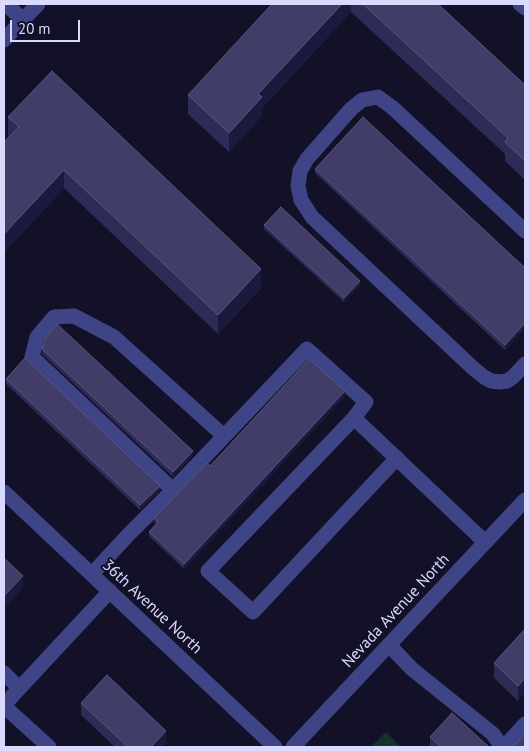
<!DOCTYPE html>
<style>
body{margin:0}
#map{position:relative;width:529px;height:751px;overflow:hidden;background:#121128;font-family:"PT Sans",sans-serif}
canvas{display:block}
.frame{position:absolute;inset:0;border:5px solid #dadafe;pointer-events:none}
.scale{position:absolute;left:10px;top:20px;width:70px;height:22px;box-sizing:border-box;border:2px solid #dadafe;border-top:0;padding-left:6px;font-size:15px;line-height:18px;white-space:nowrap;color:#dadafe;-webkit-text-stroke:4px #121128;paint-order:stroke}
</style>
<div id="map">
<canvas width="529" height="751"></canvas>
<div class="frame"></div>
<div class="scale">20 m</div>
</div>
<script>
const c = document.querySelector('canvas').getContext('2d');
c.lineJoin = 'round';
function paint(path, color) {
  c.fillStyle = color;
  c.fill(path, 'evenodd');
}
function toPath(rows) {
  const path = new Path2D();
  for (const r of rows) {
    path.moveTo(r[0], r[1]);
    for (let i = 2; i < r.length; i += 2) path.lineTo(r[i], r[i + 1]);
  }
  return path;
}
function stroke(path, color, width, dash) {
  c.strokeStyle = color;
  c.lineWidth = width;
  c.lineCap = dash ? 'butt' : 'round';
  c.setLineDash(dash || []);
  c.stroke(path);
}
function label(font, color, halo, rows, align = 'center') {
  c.font = font + ' "PT Sans",sans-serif';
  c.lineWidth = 4;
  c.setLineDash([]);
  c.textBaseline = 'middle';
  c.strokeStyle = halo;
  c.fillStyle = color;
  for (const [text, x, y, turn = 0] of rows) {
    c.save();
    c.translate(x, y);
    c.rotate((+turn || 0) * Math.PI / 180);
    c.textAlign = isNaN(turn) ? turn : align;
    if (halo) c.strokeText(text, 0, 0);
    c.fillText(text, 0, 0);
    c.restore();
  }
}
const green = toPath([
 [386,732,401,747,371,747]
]);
const minor = toPath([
 [6,4,23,20],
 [520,4,525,8],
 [4,40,38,4],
 [525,231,393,108,378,97,362,100,351,109,307,159,300,171,298,186,301,200,312,217,473,368,484,377,491,381,500,382,507,381,513,377,525,364],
 [354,418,208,571,253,612,397,458],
 [173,490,32,357,37,337,54,317,74,316,114,337,224,436],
 [4,492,275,747],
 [92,574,129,534,173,490,307,349,366,402,354,418,485,542],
 [389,645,412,669,493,734,502,747],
 [4,673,19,688],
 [4,705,110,591],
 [4,706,49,747],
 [293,747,525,500],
 [504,747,525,724]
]);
const wall = toPath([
 [272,4,438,4,525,85,525,180,505,161,505,154,351,12,262,108,262,116,229,152,188,114,188,95],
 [8,117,261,288,218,334,8,135],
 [315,169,525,268,525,328,505,350,315,173],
 [264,225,360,285,344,302,264,229],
 [42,349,193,455,173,477,42,354],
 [6,379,160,490,140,510,6,384],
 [345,396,184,569,149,536,149,532,156,524,154,522,154,518,210,466],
 [525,629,518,701,494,678,494,663],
 [81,703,166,743,163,747,115,747,81,715],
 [430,737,489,747,430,747]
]);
const shadedWall = toPath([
 [342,4,351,4,351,12,262,108,262,116,229,152,229,133,258,94],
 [64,170,64,189,4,253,4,234],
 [261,269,261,288,218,334,218,315],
 [360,281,360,285,344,302,344,298],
 [525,323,525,328,505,350,505,345],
 [345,391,345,396,184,569,184,564],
 [193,451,193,455,173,477,173,472],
 [160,486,160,490,140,510,140,505],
 [23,576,23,588,4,609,4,596],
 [525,678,525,693,518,701,518,686],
 [166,731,166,743,163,747,151,747]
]);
const building = toPath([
 [272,4,342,4,258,94,262,97,229,133,188,95,272,4],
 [363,4,438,4,525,85,525,161,505,142,508,138,363,4],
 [52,71,261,269,218,315,64,170,4,234,4,142,19,127,8,117,52,71],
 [363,117,525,268,525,323,505,345,315,169,363,117],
 [281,207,360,281,344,298,264,225,281,207],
 [57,324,193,451,173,472,42,349,46,337,57,324],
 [25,358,160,486,140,505,6,379,25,358],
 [309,359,345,391,184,564,149,532,158,522,154,518,207,463,210,466,309,359],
 [4,558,23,576,4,596,4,558],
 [525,629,525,678,518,686,494,663,525,629],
 [107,675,166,731,151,747,128,747,81,703,107,675],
 [452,713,489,747,441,747,430,737,452,713],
 [525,734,525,747,513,747,525,734]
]);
const streetNames = [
 ["36th Avenue North",152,607,43],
 ["Nevada Avenue North",396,611,-47]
];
paint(green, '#14322d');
stroke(minor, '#3e4485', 15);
paint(wall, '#2e2b56');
paint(shadedWall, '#1b193c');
paint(building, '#403e68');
stroke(building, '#58567f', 1);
label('16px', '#dadafe', '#121128', streetNames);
</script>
